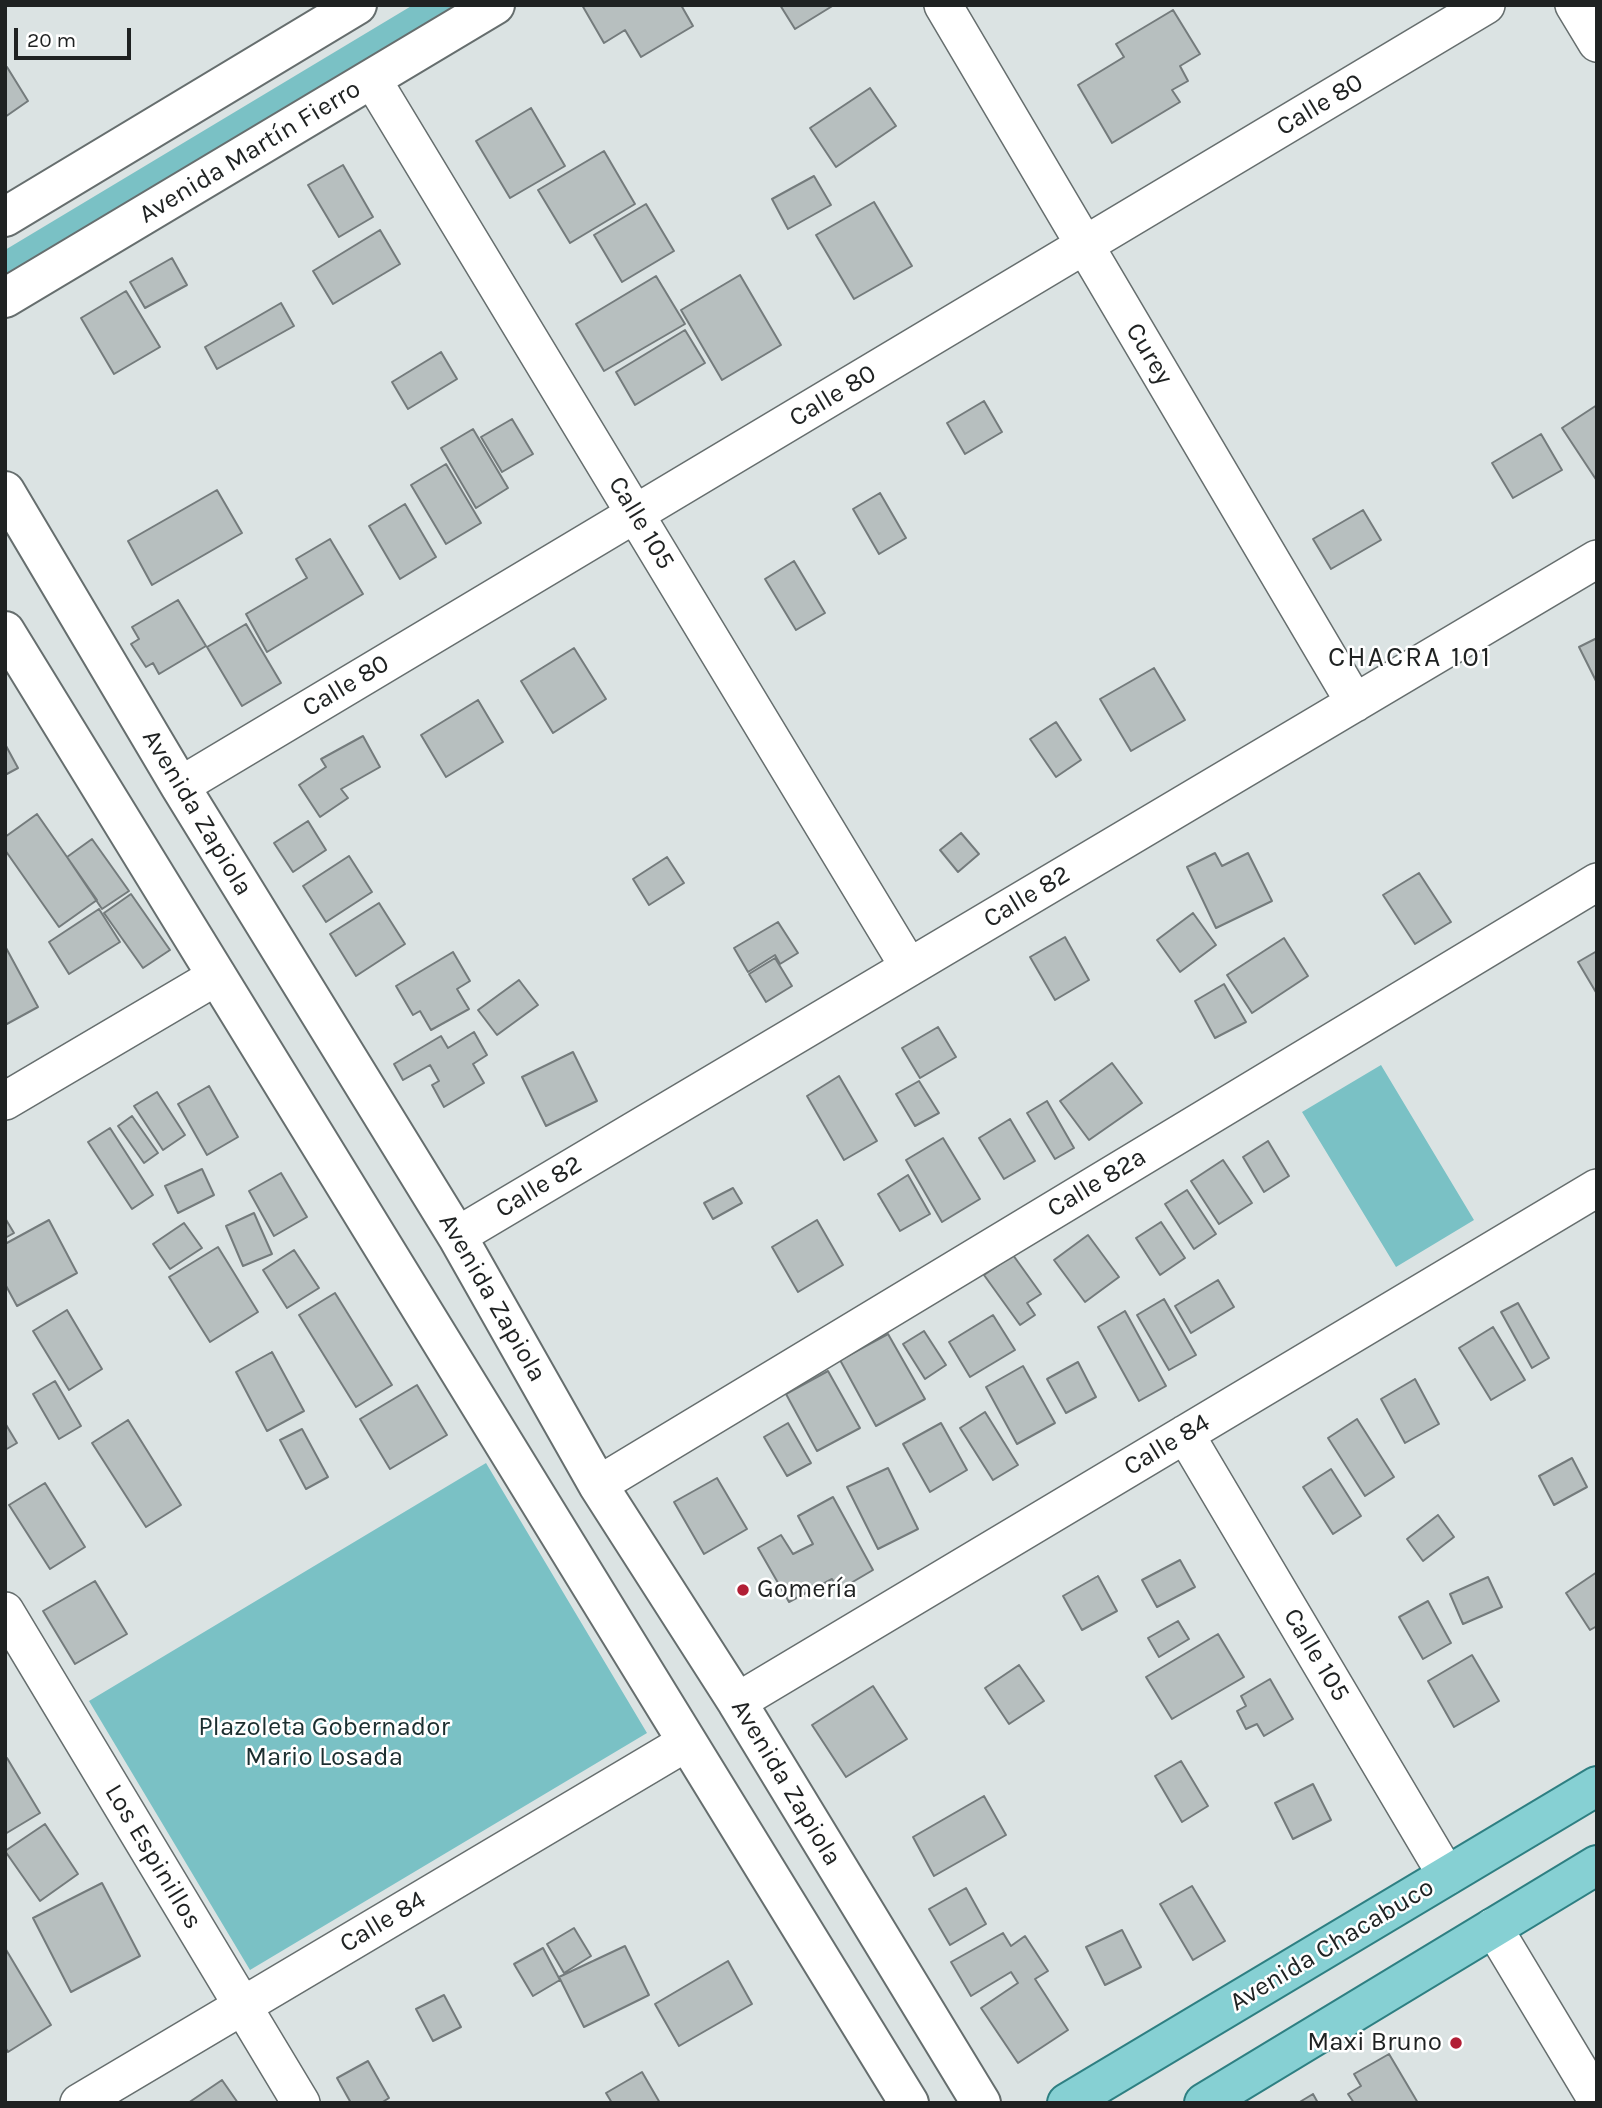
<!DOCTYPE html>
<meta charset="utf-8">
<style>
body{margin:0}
#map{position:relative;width:1602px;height:2108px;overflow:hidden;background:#dbe3e3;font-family:Karla,sans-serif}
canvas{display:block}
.frame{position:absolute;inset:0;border:7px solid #1f2222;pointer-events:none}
.scale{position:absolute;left:14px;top:28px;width:117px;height:32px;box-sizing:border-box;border:4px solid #1f2222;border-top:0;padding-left:9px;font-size:21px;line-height:24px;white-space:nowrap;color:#1f2222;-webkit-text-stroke:5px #fff;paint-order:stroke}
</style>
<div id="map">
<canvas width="1602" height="2108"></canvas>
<div class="frame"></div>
<div class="scale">20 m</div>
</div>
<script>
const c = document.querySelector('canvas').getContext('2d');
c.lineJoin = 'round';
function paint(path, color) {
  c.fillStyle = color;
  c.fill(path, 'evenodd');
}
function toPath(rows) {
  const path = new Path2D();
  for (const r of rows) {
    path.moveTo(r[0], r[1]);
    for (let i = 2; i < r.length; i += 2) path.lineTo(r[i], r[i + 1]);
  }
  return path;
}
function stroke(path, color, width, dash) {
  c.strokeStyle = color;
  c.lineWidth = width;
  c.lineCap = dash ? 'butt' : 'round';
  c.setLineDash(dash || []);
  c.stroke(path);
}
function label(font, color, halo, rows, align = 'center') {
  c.font = font + ' Karla,sans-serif';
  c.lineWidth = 5;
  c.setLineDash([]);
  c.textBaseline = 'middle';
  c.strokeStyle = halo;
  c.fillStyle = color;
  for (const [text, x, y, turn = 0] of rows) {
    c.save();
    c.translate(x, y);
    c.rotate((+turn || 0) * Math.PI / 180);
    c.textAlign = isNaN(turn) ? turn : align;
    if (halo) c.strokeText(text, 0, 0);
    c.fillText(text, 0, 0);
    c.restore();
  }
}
const green = toPath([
 [413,5,456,5,5,275,5,250],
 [1381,1065,1474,1220,1396,1267,1302,1112],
 [486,1463,647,1733,250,1970,89,1701]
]);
const building = toPath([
 [582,5,681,5,693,26,641,57,625,30,604,43,582,5],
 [780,5,834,5,795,29,780,5],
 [1173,10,1200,54,1180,66,1188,81,1172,90,1180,102,1112,143,1078,85,1124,57,1116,44,1173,10],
 [7,67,28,101,5,117,5,68,7,67],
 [870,88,896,126,836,167,810,128,870,88],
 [531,108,565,166,510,198,476,141,531,108],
 [604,151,635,204,570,243,538,190,604,151],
 [343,165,373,217,339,237,308,185,343,165],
 [814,176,831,205,788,229,772,199,814,176],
 [874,202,912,266,854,299,816,235,874,202],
 [646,204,674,251,622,282,594,235,646,204],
 [380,230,400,264,333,304,313,271,380,230],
 [172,258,187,285,145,308,130,282,172,258],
 [740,275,781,345,722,380,681,310,740,275],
 [656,276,685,324,604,371,576,324,656,276],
 [126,291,160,347,114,374,81,318,126,291],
 [281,303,294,326,217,369,205,347,281,303],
 [685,330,705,363,635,405,616,372,685,330],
 [441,352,457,379,408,409,392,382,441,352],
 [984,401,1002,432,965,454,947,423,984,401],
 [1597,405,1597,481,1562,428,1597,405],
 [512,419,533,454,502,472,481,437,512,419],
 [473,429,508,488,476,508,441,448,473,429],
 [1541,434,1562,470,1513,498,1492,463,1541,434],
 [446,464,481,523,446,544,411,485,446,464],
 [217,490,242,533,152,585,128,541,217,490],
 [880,493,906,538,879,554,853,509,880,493],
 [405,504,436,557,400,579,369,526,405,504],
 [1363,510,1381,540,1331,569,1313,539,1363,510],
 [330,539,363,594,267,652,246,614,307,578,296,559,330,539],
 [794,561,825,613,796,630,765,579,794,561],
 [178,600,206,646,159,674,153,663,146,667,131,644,139,639,132,627,178,600],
 [246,624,281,683,242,706,207,647,246,624],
 [1597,638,1597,683,1579,647,1597,638],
 [574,648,606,699,553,733,521,681,574,648],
 [1154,668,1185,720,1131,751,1100,699,1154,668],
 [478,700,503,742,446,777,421,735,478,700],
 [1056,722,1081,760,1056,777,1030,739,1056,722],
 [363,736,380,767,341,789,348,798,320,817,299,785,326,767,321,759,363,736],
 [5,744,18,768,5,775,5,744],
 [37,814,97,900,59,927,5,850,5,837,37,814],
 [308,821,326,850,293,872,274,843,308,821],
 [961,833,979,854,958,872,940,850,961,833],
 [92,839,129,891,102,909,67,857,92,839],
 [1215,853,1222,866,1248,853,1272,901,1216,928,1187,867,1215,853],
 [349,856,372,892,326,922,303,886,349,856],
 [667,857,684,883,649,905,633,879,667,857],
 [1419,873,1451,922,1415,944,1383,895,1419,873],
 [131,894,170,950,143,968,104,913,131,894],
 [379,903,405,944,356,976,330,934,379,903],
 [99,909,120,942,69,974,49,942,99,909],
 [1193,913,1216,945,1180,972,1157,940,1193,913],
 [778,922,798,953,780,964,775,955,748,972,734,948,778,922],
 [1065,937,1089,980,1055,1000,1030,957,1065,937],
 [1284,938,1308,976,1252,1013,1227,975,1284,938],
 [5,946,38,1007,5,1025,5,946],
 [1597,951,1597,994,1578,962,1597,951],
 [453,952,470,981,457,989,469,1009,431,1030,420,1011,413,1015,396,986,453,952],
 [775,958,792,986,766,1002,749,974,775,958],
 [519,980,538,1005,497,1035,478,1010,519,980],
 [1224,984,1246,1022,1215,1038,1195,1001,1224,984],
 [938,1027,956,1057,920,1078,902,1048,938,1027],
 [474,1032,487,1055,473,1064,484,1083,444,1107,432,1085,439,1081,430,1065,403,1080,394,1064,441,1036,448,1048,474,1032],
 [573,1052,597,1101,546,1126,522,1077,573,1052],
 [1112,1063,1142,1103,1089,1140,1060,1101,1112,1063],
 [839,1076,877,1141,844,1160,807,1096,839,1076],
 [919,1081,939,1113,915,1126,896,1094,919,1081],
 [209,1086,238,1137,207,1155,178,1104,209,1086],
 [157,1092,185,1135,163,1150,134,1106,157,1092],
 [1047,1101,1074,1148,1055,1159,1027,1113,1047,1101],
 [132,1116,158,1153,144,1163,118,1126,132,1116],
 [1010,1119,1035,1161,1004,1179,979,1138,1010,1119],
 [110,1128,153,1195,132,1209,88,1142,110,1128],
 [943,1138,980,1199,942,1222,906,1160,943,1138],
 [1268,1141,1289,1176,1264,1192,1243,1157,1268,1141],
 [1223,1160,1252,1203,1219,1224,1191,1181,1223,1160],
 [202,1169,214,1195,178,1213,165,1186,202,1169],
 [281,1173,307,1217,274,1236,249,1191,281,1173],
 [908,1175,930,1214,900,1231,878,1194,908,1175],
 [733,1188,742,1203,713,1219,704,1203,733,1188],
 [1187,1190,1216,1234,1194,1249,1165,1204,1187,1190],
 [254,1213,272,1254,243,1266,226,1226,254,1213],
 [5,1218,14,1233,5,1238,5,1218],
 [49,1220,77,1273,17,1306,5,1284,5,1244,49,1220],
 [817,1220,843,1265,798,1292,772,1247,817,1220],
 [1161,1222,1185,1258,1160,1275,1136,1238,1161,1222],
 [184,1223,202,1248,170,1269,153,1244,184,1223],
 [1088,1235,1119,1277,1085,1302,1054,1260,1088,1235],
 [218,1247,258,1312,210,1342,169,1277,218,1247],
 [294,1250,319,1288,287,1308,263,1270,294,1250],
 [1013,1255,1041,1294,1027,1303,1035,1315,1020,1325,984,1275,1013,1255],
 [1218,1280,1234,1307,1191,1333,1175,1306,1218,1280],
 [335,1293,392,1385,356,1407,299,1315,335,1293],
 [1164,1299,1196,1355,1169,1370,1137,1315,1164,1299],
 [1518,1303,1549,1358,1532,1368,1501,1312,1518,1303],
 [67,1310,102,1369,69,1390,33,1331,67,1310],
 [1125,1311,1166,1386,1139,1401,1098,1327,1125,1311],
 [993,1315,1015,1350,970,1377,949,1342,993,1315],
 [1493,1327,1525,1380,1491,1400,1459,1348,1493,1327],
 [924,1331,946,1365,925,1379,903,1344,924,1331],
 [888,1334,925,1399,876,1426,840,1360,888,1334],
 [272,1352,304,1411,267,1431,236,1372,272,1352],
 [1078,1362,1096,1397,1066,1413,1047,1379,1078,1362],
 [1023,1366,1055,1423,1017,1444,986,1387,1023,1366],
 [828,1371,860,1428,817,1451,786,1394,828,1371],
 [1415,1379,1439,1424,1405,1443,1381,1399,1415,1379],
 [55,1381,81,1426,59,1439,33,1394,55,1381],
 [417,1385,447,1435,390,1469,360,1419,417,1385],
 [985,1412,1018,1465,993,1480,960,1428,985,1412],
 [1357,1419,1394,1477,1365,1496,1328,1438,1357,1419],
 [128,1420,181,1505,146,1527,92,1443,128,1420],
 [5,1423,17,1443,5,1450,5,1423],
 [788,1423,811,1463,787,1476,764,1437,788,1423],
 [941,1423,967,1470,930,1492,903,1444,941,1423],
 [302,1429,328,1477,306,1489,280,1440,302,1429],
 [1572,1458,1587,1487,1554,1505,1539,1476,1572,1458],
 [888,1468,918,1529,878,1549,847,1487,888,1468],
 [1331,1469,1361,1516,1333,1534,1303,1487,1331,1469],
 [717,1478,747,1529,704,1554,674,1502,717,1478],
 [45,1483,85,1547,50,1569,9,1505,45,1483],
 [833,1497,873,1570,839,1590,832,1579,789,1602,758,1548,781,1535,793,1554,813,1544,798,1516,833,1497],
 [1438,1515,1454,1537,1423,1561,1407,1539,1438,1515],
 [1180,1560,1195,1587,1157,1607,1142,1580,1180,1560],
 [1597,1572,1597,1626,1590,1630,1566,1593,1597,1572],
 [1098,1576,1117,1611,1082,1630,1063,1596,1098,1576],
 [1488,1577,1502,1607,1463,1624,1450,1594,1488,1577],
 [95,1581,127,1634,75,1664,43,1611,95,1581],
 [1428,1601,1451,1643,1423,1659,1399,1617,1428,1601],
 [1178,1621,1189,1639,1159,1657,1148,1638,1178,1621],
 [1218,1634,1244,1677,1172,1719,1146,1677,1218,1634],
 [1472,1655,1499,1701,1454,1727,1428,1681,1472,1655],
 [1019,1665,1044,1701,1009,1724,985,1688,1019,1665],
 [1270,1679,1293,1719,1264,1736,1257,1724,1246,1729,1237,1711,1246,1706,1241,1696,1270,1679],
 [873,1686,907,1739,846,1777,812,1725,873,1686],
 [7,1758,40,1813,5,1834,5,1759,7,1758],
 [1181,1761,1208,1806,1182,1822,1155,1776,1181,1761],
 [1313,1784,1331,1820,1293,1839,1275,1803,1313,1784],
 [984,1796,1006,1835,934,1876,913,1837,984,1796],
 [45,1824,78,1874,40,1901,5,1851,45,1824],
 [102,1883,140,1956,71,1992,33,1918,102,1883],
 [1192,1886,1225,1941,1193,1960,1160,1904,1192,1886],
 [966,1888,986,1924,950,1945,929,1909,966,1888],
 [574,1928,591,1956,564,1973,547,1944,574,1928],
 [1122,1930,1141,1967,1105,1985,1086,1947,1122,1930],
 [1003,1933,1011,1946,1025,1936,1048,1971,1035,1979,1068,2030,1018,2063,981,2008,1018,1983,1011,1972,971,1996,951,1962,1003,1933],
 [625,1946,649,1995,584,2027,559,1977,625,1946],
 [5,1948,51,2025,8,2052,5,2047,5,1948],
 [543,1948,560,1980,533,1996,514,1964,543,1948],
 [728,1961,752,2004,679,2046,655,2004,728,1961],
 [444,1995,461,2027,433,2041,416,2009,444,1995],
 [1389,2054,1418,2103,1354,2103,1348,2094,1361,2086,1354,2074,1389,2054],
 [368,2061,389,2098,381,2103,351,2103,337,2078,368,2061],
 [642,2072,660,2103,612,2103,606,2093,642,2072],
 [222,2080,238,2103,188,2103,222,2080],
 [1313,2094,1318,2103,1298,2103,1313,2094]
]);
const street = toPath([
 [943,5,1355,703],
 [1574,5,1597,43],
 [372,79,909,967],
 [180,786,1486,5],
 [5,1101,217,976],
 [457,1236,1597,559],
 [1185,1434,1447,1876],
 [598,1485,1597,882],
 [5,1611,301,2103],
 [737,1702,1597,1188],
 [1493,1927,1597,2100],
 [79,2103,687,1742]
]);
const secondary = toPath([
 [5,217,357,5],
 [5,298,495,5],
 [5,491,180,786,457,1236,598,1485,737,1702,981,2103],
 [5,631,909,2103]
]);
const primary = toPath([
 [1067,2103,1597,1786],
 [1204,2103,1597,1865]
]);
const markers = [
 [743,1590,7,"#b11e35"],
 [1456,2043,7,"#b11e35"]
];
const streetNames = [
 ["Calle 80",1320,105,-31],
 ["Avenida Martín Fierro",250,152,-31],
 ["Curey",1149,354,59],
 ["Calle 80",833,396,-31],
 ["Calle 105",641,523,59],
 ["Calle 80",346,686,-31],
 ["Avenida Zapiola",197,813,59],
 ["Calle 82",1027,897,-31],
 ["Calle 82a",1097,1183,-31],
 ["Calle 82",539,1187,-31],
 ["Avenida Zapiola",492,1298,60],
 ["Calle 84",1167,1445,-31],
 ["Calle 105",1316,1655,59],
 ["Avenida Zapiola",786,1783,59],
 ["Los Espinillos",153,1857,59],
 ["Calle 84",383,1922,-31],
 ["Avenida Chacabuco",1332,1945,-31]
];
const poiNames = [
 ["Gomería",757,1590],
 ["Maxi Bruno",1442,2043,"right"]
];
const parkNames = [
 ["Plazoleta Gobernador",324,1728],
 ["Mario Losada",324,1758]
];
const neighbourhoodNames = [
 ["CHACRA 101",1410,658]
];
paint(green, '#7ac1c5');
paint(building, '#b7bfbf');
stroke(building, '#747b7c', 2);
stroke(street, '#666e6e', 40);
stroke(secondary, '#666e6e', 42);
stroke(primary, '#2e7f82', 42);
stroke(street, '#fff', 37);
stroke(secondary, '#fff', 38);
stroke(primary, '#86d0d3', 38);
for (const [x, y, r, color] of markers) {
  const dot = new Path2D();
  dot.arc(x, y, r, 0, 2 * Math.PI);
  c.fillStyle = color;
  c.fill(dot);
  stroke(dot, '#fff', 2.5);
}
label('26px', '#1f2222', '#fff', streetNames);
label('26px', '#1f2222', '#fff', poiNames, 'left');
label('26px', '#1b2e2f', '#fff', parkNames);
c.letterSpacing = '2px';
label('28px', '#1f2222', '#fff', neighbourhoodNames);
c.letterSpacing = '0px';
</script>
